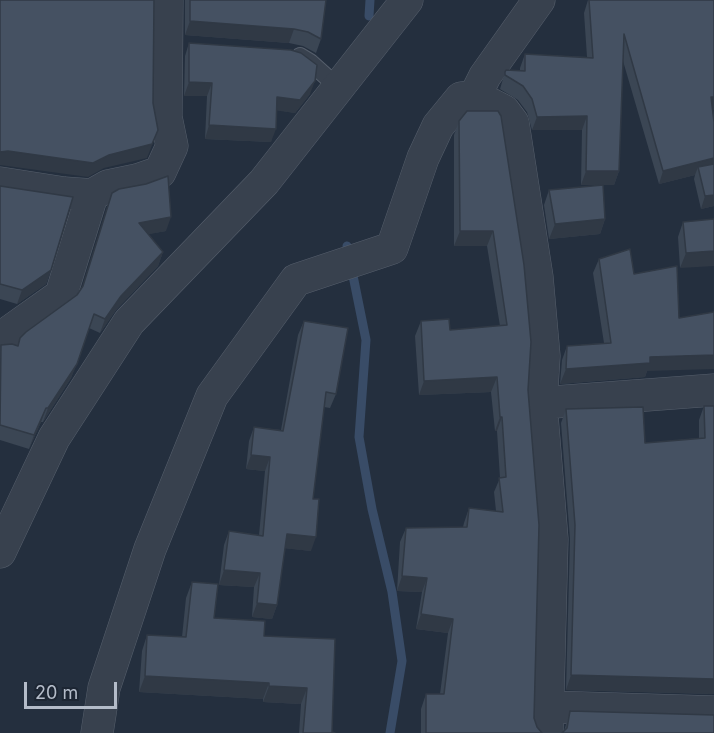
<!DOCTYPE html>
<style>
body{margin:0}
#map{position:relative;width:714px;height:733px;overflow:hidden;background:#242f3e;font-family:Inter,sans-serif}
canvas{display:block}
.scale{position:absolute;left:24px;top:682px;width:93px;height:27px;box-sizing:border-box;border:3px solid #b4bcc9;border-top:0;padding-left:8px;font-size:18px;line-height:21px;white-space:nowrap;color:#b4bcc9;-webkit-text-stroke:4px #1d2633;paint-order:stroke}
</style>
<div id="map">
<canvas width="714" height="733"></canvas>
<div class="scale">20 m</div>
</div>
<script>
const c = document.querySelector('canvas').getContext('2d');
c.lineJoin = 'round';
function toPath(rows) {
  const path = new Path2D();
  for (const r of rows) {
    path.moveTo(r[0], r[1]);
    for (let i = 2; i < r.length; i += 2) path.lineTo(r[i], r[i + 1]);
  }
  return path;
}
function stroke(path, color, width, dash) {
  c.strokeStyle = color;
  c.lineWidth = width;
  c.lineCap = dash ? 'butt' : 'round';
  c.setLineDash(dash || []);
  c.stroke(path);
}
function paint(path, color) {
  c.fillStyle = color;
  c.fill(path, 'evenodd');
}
const stream = toPath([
 [369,16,370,0],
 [347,246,366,340,359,437,372,509,392,592,402,661,390,733]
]);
const lane = toPath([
 [300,56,310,62,339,88]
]);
const street = toPath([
 [475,96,485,76,539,0],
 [0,183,64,193,92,195,108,186,137,180,160,172,172,146,166,117,167,0],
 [0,342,9,332,61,295,92,195],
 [541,403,714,390],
 [0,552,54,438,129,322,264,182,407,0],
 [549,707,714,712],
 [97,733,104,688,150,549,212,396,296,280,392,248,423,158,438,126,461,98,475,96,504,111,513,123,537,277,544,356,541,403,552,539,547,733]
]);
const wall = toPath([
 [185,0,326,0,321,39,316,53,303,46,289,43,185,35],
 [588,0,713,110,714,122,714,206,701,209,694,179,695,175,659,184,623,61,619,171,614,185,581,185,582,130,532,130,527,112,518,100,500,89,505,72,520,71,520,68,525,54,587,57,584,13],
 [189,43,310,94,295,113,277,110,271,142,205,139,207,96,184,96,185,56],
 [467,111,528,390,534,718,537,727,542,733,421,733,421,709,426,694,440,694,448,633,416,629,422,592,397,591,400,542,406,528,463,527,464,523,469,508,496,511,494,492,500,478,497,431,495,431,491,392,419,395,415,336,421,321,450,330,500,326,487,246,454,246,454,135,459,121],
 [0,186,51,270,46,284,17,304,0,299],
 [549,190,605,219,600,234,549,239,544,205],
 [112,193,166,231,148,234,163,252,158,266,116,310,100,333,89,328,71,378,43,422,41,422,29,449,0,440,0,347,17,346,77,295,82,288],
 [714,219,680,268,678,237,683,222],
 [599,259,647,371,645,377,560,384,562,360,567,346,604,343,593,273],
 [304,321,336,394,330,408,324,407,313,499,311,551,285,548,277,605,272,619,252,617,254,587,219,585,224,545,229,531,259,535,265,471,246,469,249,441,254,427,281,430,298,335],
 [704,406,714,406,714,694,566,690,570,539,561,423,566,409,645,443,699,438,699,420],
 [192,582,214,618,264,636,335,639,332,732,335,733,299,733,301,704,263,702,263,699,139,692,142,651,147,635,182,637,186,598],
 [570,711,714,715,564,731]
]);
const shadedWall = toPath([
 [190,21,294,29,289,43,185,35],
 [315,81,310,94,295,113,273,110,277,97],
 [189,82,212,83,207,96,184,96],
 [711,97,714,97,714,110,706,110],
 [587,116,582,130,532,130,537,117],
 [209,125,276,129,271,142,205,139],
 [158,130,147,158,104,168,88,177,0,165,0,152],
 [714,158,714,169,698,167,695,175,659,184,663,171],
 [586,171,619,171,614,185,581,185],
 [714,195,714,206,701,209,705,196],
 [171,217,166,231,134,237,139,223],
 [605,219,600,234,549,239,555,224],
 [460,231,493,231,487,246,454,246],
 [714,251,714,266,680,268,686,253],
 [163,252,158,266,116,310,100,333,105,319,121,296],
 [51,270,46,284,17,304,22,290],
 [714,355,714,369,647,371,645,377,560,384,566,369,650,357],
 [77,364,71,378,43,422,48,408],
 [497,377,491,392,419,395,424,381],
 [46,408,41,422,29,449,34,435],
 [500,417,502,417,497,431,495,431],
 [251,455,270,457,265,471,246,469],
 [287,534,316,537,311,551,282,548],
 [224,570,260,573,254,587,219,585],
 [402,576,427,578,422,592,397,591],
 [257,603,277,605,272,619,252,617],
 [421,614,453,619,448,633,416,629],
 [571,675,714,679,714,694,566,690],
 [145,676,269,683,263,699,139,692],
 [269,686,307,688,301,704,263,702]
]);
const building = toPath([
 [0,0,154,0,153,103,158,130,152,144,109,155,93,163,8,151,0,152,0,0],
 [190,0,326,0,321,39,308,32,294,29,190,21,190,0],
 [589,0,714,0,714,97,711,97,714,122,714,158,663,171,624,34,619,171,586,171,587,116,537,117,532,99,523,86,505,75,505,72,506,70,525,71,525,54,593,58,589,0],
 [189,43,291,50,301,53,317,65,315,81,300,100,277,97,276,129,209,125,212,83,189,82,189,43],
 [467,111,498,111,501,116,524,265,531,342,528,390,539,525,534,718,537,727,542,733,426,733,426,694,444,694,453,619,421,614,427,578,402,576,406,528,467,527,469,508,503,512,499,478,506,477,502,417,500,417,497,377,424,381,421,321,449,319,450,330,507,325,493,231,460,231,459,121,467,111],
 [714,164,714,195,705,196,698,167,714,164],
 [168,176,171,217,139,223,163,252,121,296,105,319,94,314,77,364,48,408,46,408,34,435,0,425,1,345,12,344,18,346,20,338,26,332,77,295,83,286,112,193,119,189,146,184,168,176],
 [603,185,605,219,555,224,549,190,603,185],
 [0,186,73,197,51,270,22,290,0,284,0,186],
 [714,219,714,251,686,253,683,222,714,219],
 [630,249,634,274,677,266,679,318,714,312,714,355,650,357,650,363,566,369,567,346,611,343,599,259,630,249],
 [304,321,348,328,336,394,326,392,313,499,319,499,316,537,287,534,277,605,257,603,260,573,224,570,229,531,263,536,270,457,251,455,254,427,283,431,304,321],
 [704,406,714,406,714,679,571,675,575,525,566,409,643,407,645,443,705,438,704,406],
 [192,582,218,584,214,618,265,621,264,636,335,639,332,732,335,733,303,733,307,688,269,686,269,683,145,676,147,635,186,637,192,582],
 [570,711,714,715,714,733,562,733,567,728,570,711]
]);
stroke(stream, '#394c67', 9);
stroke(lane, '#565f6c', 18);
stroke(street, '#565f6c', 33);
stroke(lane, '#38414e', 16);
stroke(street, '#38414e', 32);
paint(wall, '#3b4654');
paint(shadedWall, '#303945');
paint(building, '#455162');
stroke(building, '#303945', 1.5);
</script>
